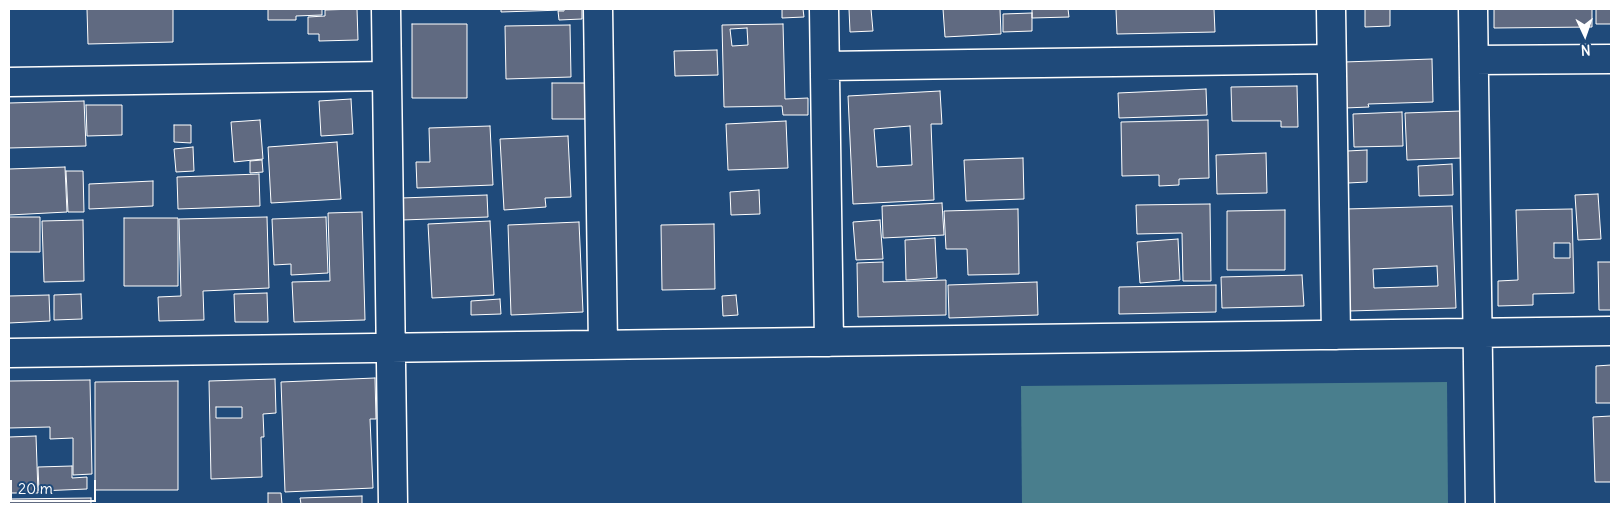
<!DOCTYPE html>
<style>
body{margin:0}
#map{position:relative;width:1620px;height:513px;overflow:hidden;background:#1f4a7a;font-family:Delius,sans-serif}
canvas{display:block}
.frame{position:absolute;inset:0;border:10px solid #fff;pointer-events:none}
.north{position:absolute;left:1560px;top:10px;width:50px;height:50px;-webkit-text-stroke:4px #1f4a7a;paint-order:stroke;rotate:177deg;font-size:14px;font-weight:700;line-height:20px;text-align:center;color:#fff}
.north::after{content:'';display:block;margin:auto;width:18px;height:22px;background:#fff;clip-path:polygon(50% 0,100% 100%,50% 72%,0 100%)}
.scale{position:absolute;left:10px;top:480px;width:86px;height:22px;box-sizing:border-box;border:2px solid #fff;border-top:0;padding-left:6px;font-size:15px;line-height:18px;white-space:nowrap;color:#fff;-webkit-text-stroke:4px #1f4a7a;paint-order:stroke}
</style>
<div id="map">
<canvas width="1620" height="513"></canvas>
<div class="frame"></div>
<div class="north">N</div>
<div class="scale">20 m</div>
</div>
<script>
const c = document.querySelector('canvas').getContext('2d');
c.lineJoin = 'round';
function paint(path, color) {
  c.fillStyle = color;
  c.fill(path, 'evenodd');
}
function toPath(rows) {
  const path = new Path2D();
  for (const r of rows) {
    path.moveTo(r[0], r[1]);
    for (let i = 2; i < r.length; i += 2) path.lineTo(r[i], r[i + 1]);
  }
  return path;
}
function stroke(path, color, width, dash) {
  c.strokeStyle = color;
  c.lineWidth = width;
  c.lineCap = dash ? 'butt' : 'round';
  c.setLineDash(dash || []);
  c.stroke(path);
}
const green = toPath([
 [1447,382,1448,504,1022,504,1021,386]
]);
const building = toPath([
 [87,9,173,9,173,42,88,44,87,9],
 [268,9,322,9,322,15,296,16,296,20,268,20,268,9],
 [357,9,358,40,319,41,319,34,308,34,308,17,325,16,325,10,357,9],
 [501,9,563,9,563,10,501,12,501,9],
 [564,9,582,9,582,19,559,20,558,11,564,11,564,9],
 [782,9,803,9,804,17,782,18,782,9],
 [849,9,871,9,873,31,850,32,849,9],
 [943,9,1000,9,1001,34,945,37,943,9],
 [1032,9,1068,9,1069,17,1032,18,1032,9],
 [1116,9,1214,9,1215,32,1117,34,1116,9],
 [1365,9,1390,9,1390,26,1365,27,1365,9],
 [1494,9,1592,9,1592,27,1494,28,1494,9],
 [1596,9,1611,9,1611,24,1596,24,1596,9],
 [1032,13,1032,31,1003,32,1003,14,1032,13],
 [412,24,467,24,467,98,412,98,412,24],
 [783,24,785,99,808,98,808,115,783,115,782,106,724,107,722,25,783,24],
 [747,28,748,45,732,46,730,29,747,28],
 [570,25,571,77,506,79,505,26,570,25],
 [717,50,718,75,675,76,674,51,717,50],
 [1432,59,1433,102,1368,104,1369,107,1345,108,1344,62,1432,59],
 [552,83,587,83,586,119,552,119,552,83],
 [1297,86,1298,127,1281,127,1281,121,1232,121,1231,87,1297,86],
 [1206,89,1207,115,1119,118,1118,93,1206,89],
 [940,91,942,124,931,124,934,200,853,204,848,96,940,91],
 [910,126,912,165,877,167,874,129,910,126],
 [351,99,353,134,321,136,319,101,351,99],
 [84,101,86,146,9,148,9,103,84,101],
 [86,105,122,105,122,135,87,136,86,105],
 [1461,111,1462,158,1407,160,1405,113,1461,111],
 [1402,112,1403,146,1354,147,1353,114,1402,112],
 [260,120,263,159,234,162,231,122,260,120],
 [1208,120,1209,178,1179,179,1179,185,1159,186,1159,175,1122,176,1121,122,1208,120],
 [786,121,788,168,728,170,726,124,786,121],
 [174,125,191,125,191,143,174,142,174,125],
 [490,126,493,185,417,188,416,162,430,162,429,128,490,126],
 [568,136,571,197,545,198,546,207,504,210,500,139,568,136],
 [337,142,341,199,271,203,268,147,337,142],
 [193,147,194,171,176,172,174,149,193,147],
 [1367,150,1367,182,1348,183,1347,151,1367,150],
 [1266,153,1267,193,1217,194,1216,155,1266,153],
 [1023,158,1024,199,966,201,964,160,1023,158],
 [262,160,263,172,250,173,250,161,262,160],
 [1452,164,1453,195,1419,196,1418,166,1452,164],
 [65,167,67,212,9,215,9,169,65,167],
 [66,171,83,171,84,212,68,212,66,171],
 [259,174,260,206,178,209,177,177,259,174],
 [153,181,153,206,89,209,89,184,153,181],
 [759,190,760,214,731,215,730,192,759,190],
 [1598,194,1601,239,1578,240,1575,195,1598,194],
 [487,195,488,217,402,220,401,198,487,195],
 [942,203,944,235,883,238,882,206,942,203],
 [1210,204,1211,281,1183,281,1182,233,1137,234,1136,205,1210,204],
 [1452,206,1456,308,1349,311,1346,209,1452,206],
 [1437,266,1438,286,1374,288,1373,269,1437,266],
 [1018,209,1019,274,968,275,967,249,946,249,944,211,1018,209],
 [1572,209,1574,293,1533,294,1533,305,1498,306,1498,281,1518,280,1516,210,1572,209],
 [1554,243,1570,243,1570,258,1554,258,1554,243],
 [1285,210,1285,270,1227,270,1227,211,1285,210],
 [362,212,365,320,294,322,292,282,330,281,328,213,362,212],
 [9,217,40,217,40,252,9,252,9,217],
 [267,217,269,288,203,291,204,320,159,321,158,297,181,296,179,219,267,217],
 [326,217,328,273,291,275,291,264,274,265,272,219,326,217],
 [124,218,178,218,178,286,124,286,124,218],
 [83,220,84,281,44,282,42,221,83,220],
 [880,220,883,259,856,260,853,222,880,220],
 [490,221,494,295,432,298,428,224,490,221],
 [579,222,583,312,511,315,508,225,579,222],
 [714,224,715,289,662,290,661,225,714,224],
 [935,238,937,278,906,280,905,240,935,238],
 [1178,239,1180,280,1140,283,1137,242,1178,239],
 [883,262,883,282,946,280,946,315,858,317,857,263,883,262],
 [1598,262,1611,262,1611,310,1599,310,1598,262],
 [1302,275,1304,306,1222,308,1221,277,1302,275],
 [1037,282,1038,315,949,318,948,285,1037,282],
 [1216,285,1216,312,1119,314,1119,287,1216,285],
 [267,293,268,322,235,322,234,294,267,293],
 [81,294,82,319,54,320,54,295,81,294],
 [49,295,50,321,9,323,9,296,49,295],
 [736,295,738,315,723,316,722,296,736,295],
 [500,299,501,314,471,315,471,301,500,299],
 [1611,365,1611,403,1596,403,1596,366,1611,365],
 [375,378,376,419,370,419,373,488,285,492,281,382,375,378],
 [275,379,276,413,263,414,264,437,261,437,262,477,211,479,209,381,275,379],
 [216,407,242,407,242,418,216,418,216,407],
 [90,380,92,474,73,475,73,438,50,439,50,427,9,428,9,381,90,380],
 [178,381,178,490,95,490,95,382,178,381],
 [1611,416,1611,482,1595,482,1593,417,1611,416],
 [36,436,38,493,9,493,9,437,36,436],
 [72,466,72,478,87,477,87,489,39,491,38,467,72,466],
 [268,493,281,493,282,504,268,504,268,493],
 [362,496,362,504,301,504,300,498,362,496],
 [91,498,91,504,9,504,9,499,91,498]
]);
const street = toPath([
 [386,9,393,504],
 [598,9,603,345],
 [824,9,829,342],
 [1331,9,1336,335],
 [1473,9,1480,504],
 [1474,60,1611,59],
 [825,66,1331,59],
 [9,82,387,76],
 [9,353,1611,331]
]);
paint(green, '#497e8d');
paint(building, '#606a81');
stroke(building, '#fff', 1);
stroke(street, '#fff', 31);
stroke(street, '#1f4a7a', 28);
</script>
